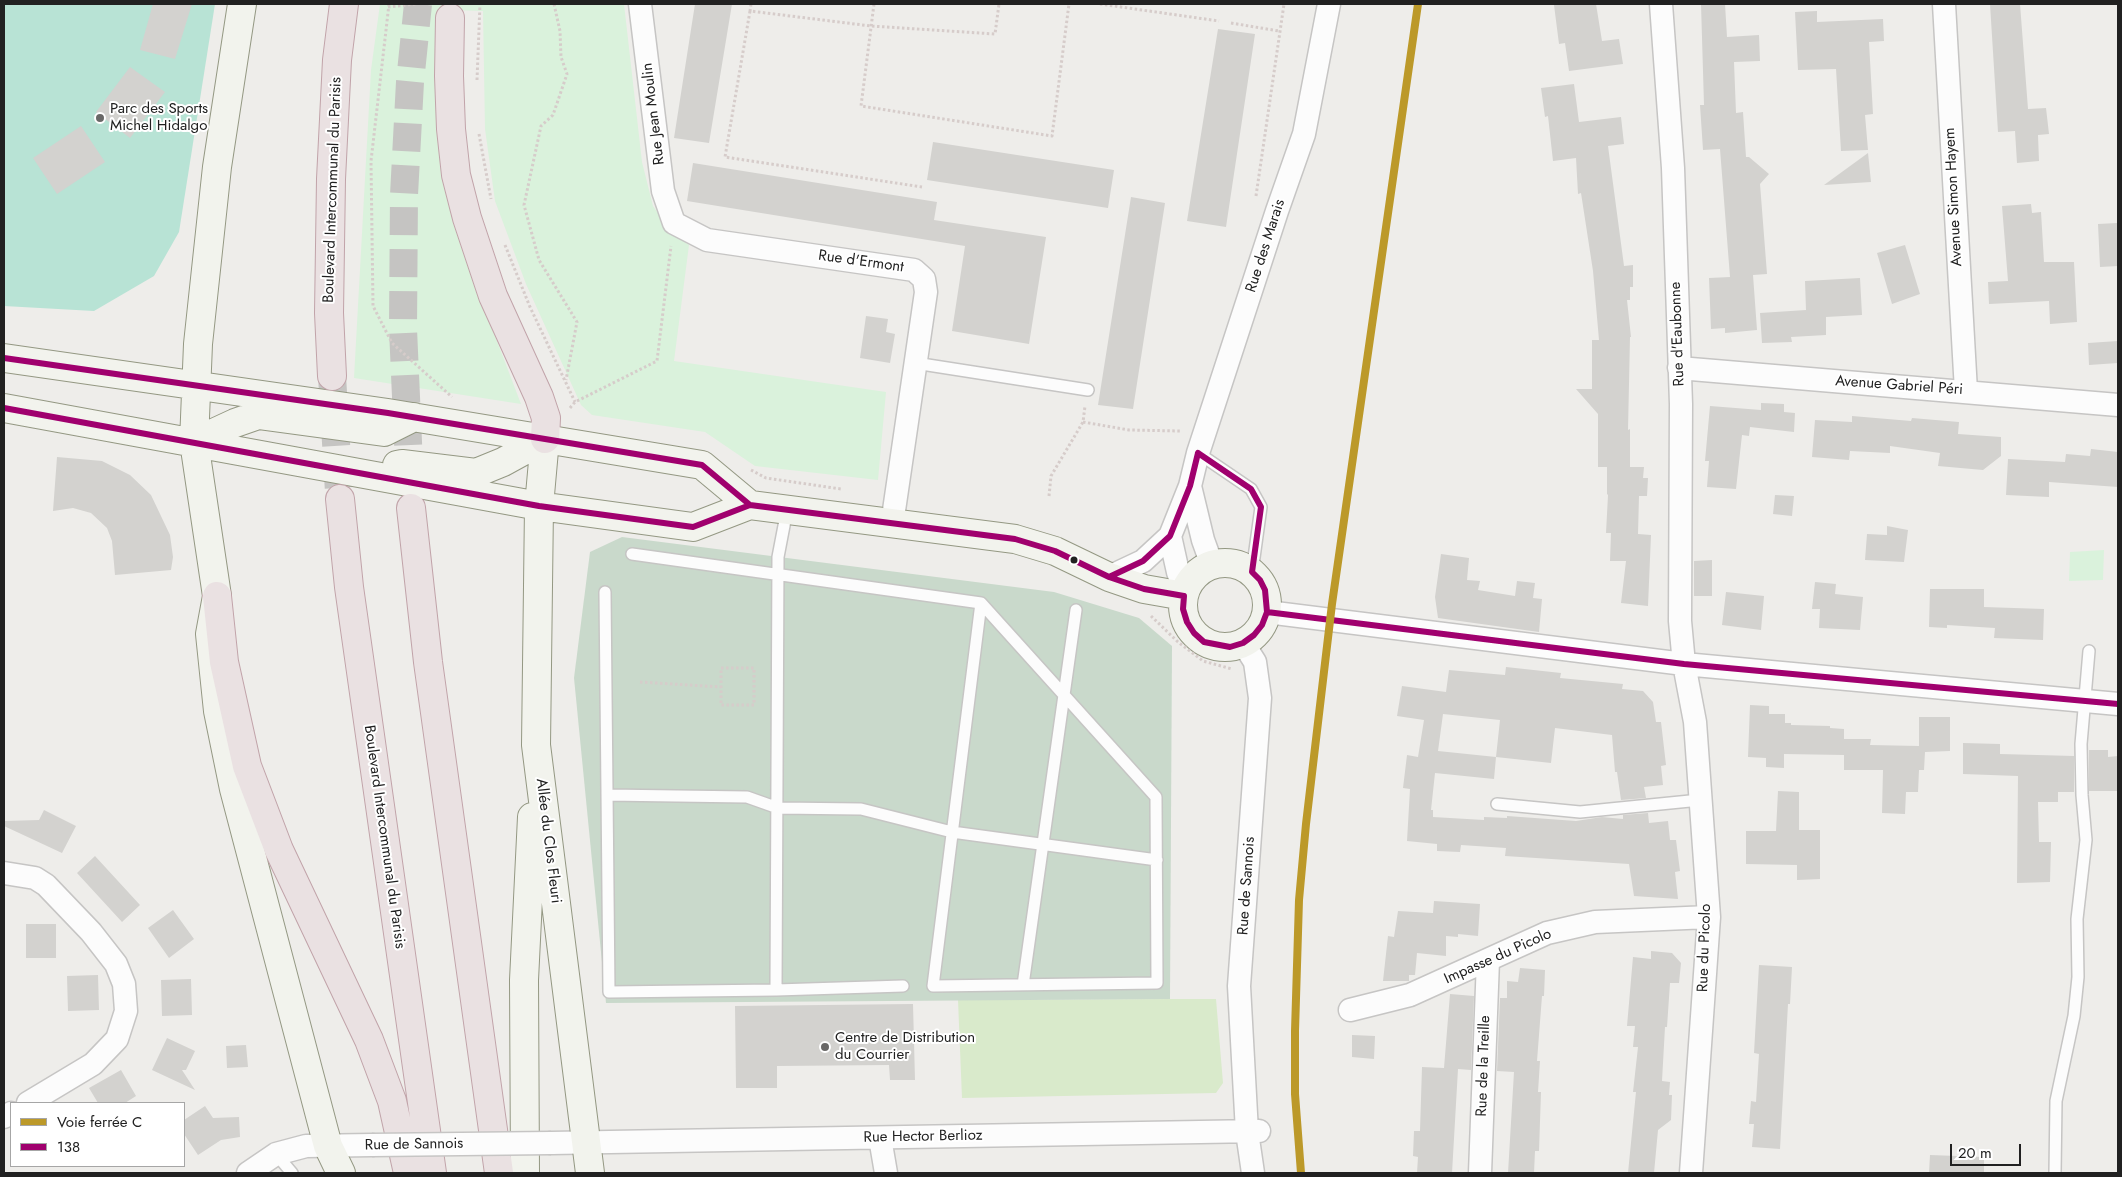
<!DOCTYPE html>
<meta charset="utf-8">
<style>
body{margin:0}
#map{position:relative;width:2122px;height:1177px;overflow:hidden;background:#eeedea;font-family:Jost,sans-serif}
canvas{display:block}
.frame{position:absolute;inset:0;border:5px solid #212121;pointer-events:none}
.legend{position:absolute;left:10px;top:1102px;width:175px;height:65px;box-sizing:border-box;background:#fff;border:1px solid #a6a6a6;margin:0;padding:6px 9px;list-style:none;font-size:15px;color:#212121}
.legend li{display:flex;align-items:center;gap:10px;height:25px}
.legend b{width:25px;border:1px solid #a6a6a6}
.scale{position:absolute;left:1950px;top:1144px;width:71px;height:22px;box-sizing:border-box;border:2px solid #212121;border-top:0;padding-left:6px;font-size:15px;line-height:18px;white-space:nowrap;color:#212121;-webkit-text-stroke:4px #fff;paint-order:stroke}
</style>
<div id="map">
<canvas width="2122" height="1177"></canvas>
<div class="frame"></div>
<ul class="legend">
<li><b style="height:6px;background:#bc9929"></b>Voie ferrée C</li>
<li><b style="height:6px;background:#a0006e"></b>138</li>
</ul>
<div class="scale">20 m</div>
</div>
<script>
const c = document.querySelector('canvas').getContext('2d');
c.lineJoin = 'round';
function paint(path, color) {
  c.fillStyle = color;
  c.fill(path, 'evenodd');
}
function toPath(rows) {
  const path = new Path2D();
  for (const r of rows) {
    if (r.length === 3) {
      path.moveTo(r[0] + r[2], r[1]);
      path.arc(r[0], r[1], r[2], 0, 2 * Math.PI);
      continue;
    }
    path.moveTo(r[0], r[1]);
    for (let i = 2; i < r.length; i += 2) path.lineTo(r[i], r[i + 1]);
  }
  return path;
}
function stroke(path, color, width, dash) {
  c.strokeStyle = color;
  c.lineWidth = width;
  c.lineCap = dash ? 'butt' : 'round';
  c.setLineDash(dash || []);
  c.stroke(path);
}
function label(font, color, halo, rows, align = 'center') {
  c.font = font + ' Jost,sans-serif';
  c.lineWidth = 4;
  c.setLineDash([]);
  c.textBaseline = 'middle';
  c.strokeStyle = halo;
  c.fillStyle = color;
  for (const [text, x, y, turn = 0] of rows) {
    c.save();
    c.translate(x, y);
    c.rotate((+turn || 0) * Math.PI / 180);
    c.textAlign = isNaN(turn) ? turn : align;
    if (halo) c.strokeText(text, 0, 0);
    c.fillText(text, 0, 0);
    c.restore();
  }
}
const grass = toPath([
 [1170,999,1216,999,1223,1083,1216,1093,962,1098,958,1000]
]);
const cemetery = toPath([
 [622,537,1054,592,1139,618,1172,646,1170,999,606,1003,574,678,590,552]
]);
const park = toPath([
 [380,4,624,4,642,162,653,206,672,233,689,245,674,361,886,392,878,480,755,466,705,432,592,415,581,405,526,284,495,201,485,129,483,11,451,10,444,139,460,244,521,404,354,378,371,70],
 [2104,550,2103,580,2069,581,2070,552]
]);
const pitch = toPath([
 [4,4,215,4,179,232,154,276,94,311,4,306]
]);
const building = toPath([
 [153,4,192,4,175,59,140,50],
 [695,4,732,4,709,143,674,138],
 [1566,4,1596,4,1602,41,1619,39,1623,64,1569,71,1565,43,1559,44,1554,5],
 [1701,4,1725,4,1727,37,1759,35,1760,61,1734,62,1736,113,1743,112,1746,157,1749,157,1769,174,1760,184,1767,274,1753,275,1757,330,1725,333,1725,328,1711,329,1709,278,1730,277,1720,149,1703,150,1700,105,1704,105],
 [1990,4,2020,4,2028,109,2046,108,2049,134,2038,135,2039,161,2017,163,2015,131,1998,132],
 [1817,11,1817,22,1883,19,1884,41,1869,42,1873,114,1865,115,1868,150,1841,151,1836,69,1798,70,1795,12],
 [1218,29,1255,34,1226,227,1187,221],
 [130,67,165,92,130,138,96,112],
 [1574,84,1579,122,1621,117,1624,144,1608,146,1624,266,1633,265,1633,287,1630,287,1630,300,1627,300,1631,337,1630,337,1628,430,1630,429,1630,467,1644,467,1643,478,1648,478,1647,496,1639,496,1638,534,1651,535,1648,606,1621,603,1626,561,1610,561,1611,533,1606,533,1608,495,1607,494,1607,467,1598,467,1598,414,1576,389,1592,389,1592,340,1599,340,1593,271,1581,193,1578,194,1576,158,1553,161,1548,116,1545,117,1541,88],
 [81,126,105,162,57,194,33,158],
 [933,142,1114,170,1108,208,927,180],
 [1868,153,1871,182,1824,185],
 [693,163,937,202,934,220,1046,237,1029,344,952,331,965,246,687,201],
 [1131,197,1165,203,1133,409,1098,405],
 [2031,204,2032,213,2041,212,2044,262,2074,262,2077,322,2050,324,2049,301,1989,304,1988,282,2008,281,2002,206],
 [2117,223,2118,266,2100,267,2098,224],
 [1905,245,1920,294,1892,304,1877,253],
 [1860,278,1862,315,1826,317,1826,335,1791,337,1792,342,1762,343,1760,313,1806,310,1805,281],
 [866,316,888,319,886,332,895,334,890,363,860,358],
 [2118,341,2118,363,2089,365,2088,343],
 [1761,403,1784,404,1784,412,1795,413,1794,432,1750,427,1749,436,1742,435,1736,489,1707,487,1709,461,1705,461,1710,406,1761,410],
 [1852,416,1911,421,1912,418,1959,422,1958,434,2001,437,2001,456,1983,470,1938,466,1940,453,1890,446,1890,453,1850,451,1849,460,1812,457,1815,420,1852,422],
 [2091,449,2118,452,2118,487,2049,482,2049,497,2006,495,2008,459,2065,462,2066,454,2090,456],
 [57,457,102,461,130,475,151,495,170,535,173,557,171,570,115,575,112,541,107,528,91,513,73,508,53,511],
 [1775,495,1794,496,1792,516,1773,514],
 [1887,526,1908,530,1904,562,1865,560,1867,534,1887,535],
 [1441,554,1469,558,1467,580,1480,581,1478,590,1515,596,1517,581,1535,583,1533,598,1542,599,1539,632,1438,618,1435,597],
 [1712,560,1712,596,1694,596,1694,561],
 [1815,582,1836,584,1835,594,1863,597,1860,630,1819,628,1820,609,1812,609],
 [1930,589,1984,589,1984,607,2044,609,2043,640,1994,638,1995,628,1947,625,1947,628,1929,627],
 [1726,592,1764,596,1761,630,1722,625],
 [1506,667,1561,673,1560,678,1623,684,1622,689,1643,691,1653,702,1656,722,1661,722,1666,765,1661,766,1663,785,1644,787,1646,798,1621,800,1617,772,1615,772,1612,735,1555,728,1551,763,1496,757,1500,720,1443,714,1438,751,1496,757,1494,779,1435,773,1431,810,1433,810,1433,817,1484,820,1484,817,1507,818,1507,816,1576,821,1602,817,1623,819,1623,815,1648,813,1649,823,1668,821,1670,840,1676,840,1680,871,1675,872,1678,899,1634,896,1629,864,1505,856,1506,848,1461,845,1460,852,1437,851,1437,844,1407,841,1410,789,1403,788,1407,755,1418,757,1424,720,1397,716,1402,686,1446,692,1449,670,1505,675],
 [1750,705,1769,706,1769,714,1785,714,1785,723,1791,723,1791,725,1830,726,1830,728,1844,729,1844,739,1871,739,1870,745,1919,746,1919,717,1950,717,1950,751,1925,752,1924,770,1919,770,1918,792,1906,792,1905,814,1882,813,1883,770,1844,770,1844,755,1784,754,1784,768,1766,767,1766,758,1748,757],
 [1963,743,2000,744,2000,754,2074,756,2074,792,2058,792,2058,802,2038,802,2039,842,2051,842,2050,882,2017,883,2018,776,1963,774],
 [2089,750,2108,750,2108,757,2118,756,2118,791,2089,791],
 [1778,791,1799,792,1799,830,1820,830,1820,879,1797,880,1797,865,1746,864,1746,831,1776,831],
 [44,810,76,826,62,853,4,826,4,821,39,820],
 [95,856,140,905,122,922,77,873],
 [1434,901,1480,904,1478,936,1458,934,1458,937,1446,936,1446,956,1417,953,1415,975,1409,975,1409,981,1383,981,1388,936,1394,937,1398,911,1433,913],
 [173,910,194,939,169,958,148,928],
 [26,924,56,924,56,958,26,958],
 [1651,951,1672,953,1681,963,1679,983,1670,983,1667,1027,1665,1027,1662,1081,1670,1082,1669,1095,1672,1095,1671,1120,1658,1130,1654,1173,1628,1173,1636,1092,1633,1092,1638,1047,1633,1047,1635,1026,1627,1026,1633,957,1651,959],
 [1759,965,1792,967,1790,1004,1788,1004,1780,1149,1752,1147,1754,1124,1749,1124,1751,1101,1756,1102,1759,1054,1754,1053],
 [1520,968,1545,970,1544,996,1542,996,1537,1061,1540,1061,1538,1092,1541,1092,1539,1151,1535,1151,1534,1173,1508,1173,1514,1072,1497,1071,1500,998,1507,998,1507,981,1518,982],
 [98,975,99,1010,68,1011,67,976],
 [191,979,192,1015,162,1016,161,980],
 [1450,994,1474,996,1471,1070,1458,1069,1452,1173,1417,1173,1418,1157,1413,1156,1414,1131,1420,1131,1422,1067,1444,1068],
 [913,1004,915,1080,890,1080,889,1065,777,1066,777,1088,736,1088,735,1006],
 [1352,1035,1375,1036,1374,1059,1352,1057],
 [167,1038,195,1051,186,1070,182,1070,195,1090,152,1070],
 [246,1045,248,1067,227,1068,226,1046],
 [121,1070,136,1096,125,1103,98,1103,89,1088],
 [205,1106,213,1118,239,1117,240,1137,221,1140,198,1155,184,1134,184,1120],
 [1930,1155,1984,1157,1984,1173,1929,1173]
]);
const highwayTunnel = toPath([
 [332,376,339,492],
 [410,487,403,329,404,195,410,82,418,4]
]);
const path = toPath([
 [389,4,371,161,373,306,392,343,452,397],
 [554,4,560,31,561,57,567,74,553,115,541,126,524,205,539,260,577,322,566,380],
 [751,4,750,11,871,26,995,34,999,4],
 [874,4,861,106,1052,136,1069,4],
 [1100,4,1219,21],
 [388,7,416,4],
 [750,11,725,157,922,187],
 [1231,23,1279,31],
 [477,80,480,4],
 [479,134,491,199],
 [1256,196,1284,4],
 [505,245,530,307,575,402],
 [570,408,575,402,657,361,671,246],
 [1083,422,1129,430,1181,431],
 [751,470,766,478,841,489],
 [1049,496,1051,476,1083,422,1085,406],
 [1151,616,1178,642,1203,661,1232,669],
 [721,668,754,668,754,705,721,705,721,668],
 [640,682,721,687]
]);
const lane = toPath([
 [915,363,1088,390],
 [1198,453,1251,489,1261,507,1252,572],
 [632,554,981,603,1156,797,1157,983,933,986,981,603],
 [605,592,609,992,776,990,903,986],
 [607,795,747,797,778,808,861,809,952,832,1157,860],
 [1497,804,1580,812,1700,800],
 [1023,985,1076,610],
 [776,990,778,557,787,510],
 [276,1154,292,1173],
 [2055,1173,2056,1101,2074,1016,2078,977,2077,919,2086,840,2082,795,2081,744,2089,651]
]);
const street = toPath([
 [640,4,663,191,674,223,707,240,914,270,924,279,926,292,892,524],
 [1661,4,1673,168,1681,404,1680,621,1684,664,1695,722,1709,917,1691,1173],
 [1944,4,1966,391],
 [1679,368,2118,405],
 [1190,486,1203,540,1212,565],
 [1170,536,1178,572,1185,592],
 [1109,577,1143,561,1170,536,1190,486,1198,453,1277,211,1304,134,1329,4],
 [1267,612,1684,664,2118,704],
 [1243,643,1255,662,1260,698,1239,986,1247,1132,1253,1173],
 [4,873,35,878,46,885,91,932,116,964,124,984,126,1011,117,1039,93,1064,28,1103],
 [1350,1010,1410,995,1547,933,1595,922,1709,917],
 [4,1117,11,1113],
 [880,1138,886,1173],
 [551,1143,1259,1131],
 [248,1173,276,1154,306,1146,372,1145],
 [1480,1173,1488,960]
]);
const secondary = toPath([
 [242,4,217,167,198,344,194,442,217,596,210,634,218,711,234,789,328,1146,341,1173],
 [4,358,388,413,702,465,750,505],
 [4,408,539,506,693,527,750,505,1015,539,1055,551,1109,577,1144,589,1184,596],
 [545,439,539,506,536,745,590,1173],
 [194,442,235,423,258,415,384,432,414,417],
 [397,465,402,464,476,473,503,462,545,439],
 [1225,605,42],
 [525,1173,524,980,532,817]
]);
const highway = toPath([
 [450,18,449,76,451,129,456,175,467,218,493,296,539,397,546,418,545,439],
 [332,376,329,313,331,179,337,60,344,4],
 [340,499,349,587,432,1173],
 [411,508,428,662,499,1173],
 [217,596,224,662,247,766,279,850,369,1040,392,1101,408,1173]
]);
const streetBridge = toPath([
 [372,1145,551,1143]
]);
const bus1 = toPath([
 [4,358,388,413,702,465,750,505],
 [4,408,539,506,693,527,750,505,1015,539,1055,551,1109,577],
 [1198,453,1251,489,1261,507,1252,572,1260,580,1265,590,1267,612,1262,625,1254,635,1243,643,1230,647,1204,642,1194,633,1187,622,1183,609,1184,596,1144,589,1109,577,1143,561,1170,536,1190,486,1198,453],
 [1267,612,1684,664,2118,704]
]);
const rail1 = toPath([
 [1301,1173,1295,1094,1295,1031,1299,900,1306,824,1332,604,1418,4]
]);
const markers = [
 [100,118,5,"#696867"],
 [1074,560,4.5,"#212121"],
 [825,1047,5,"#696867"]
];
const poiNames = [
 ["Parc des Sports",110,109],
 ["Michel Hidalgo",110,126],
 ["Centre de Distribution",835,1038],
 ["du Courrier",835,1055]
];
const streetNames = [
 ["Rue Jean Moulin",654,114,-97],
 ["Boulevard Intercommunal du Parisis",333,190,-88],
 ["Avenue Simon Hayem",1954,197,-93],
 ["Rue des Marais",1266,246,-72],
 ["Rue d'Ermont",861,262,8],
 ["Rue d'Eaubonne",1678,334,-92],
 ["Avenue Gabriel Péri",1899,386,4],
 ["Boulevard Intercommunal du Parisis",384,837,82],
 ["Allée du Clos Fleuri",548,841,83],
 ["Rue de Sannois",1247,886,-86],
 ["Rue du Picolo",1705,948,-88],
 ["Impasse du Picolo",1498,957,-24],
 ["Rue de la Treille",1484,1066,-88],
 ["Rue Hector Berlioz",923,1137,-1],
 ["Rue de Sannois",414,1145,-1]
];
paint(grass, '#d9eacb');
paint(cemetery, '#c9d9cb');
paint(park, '#daf2dc');
paint(pitch, '#b8e3d5');
paint(building, '#d3d2cf');
stroke(highwayTunnel, '#c5c4c2', 28, [28, 14]);
stroke(lane, '#c6c5c4', 14);
stroke(street, '#c6c5c4', 25);
stroke(secondary, '#949883', 30);
stroke(highway, '#c1a3a9', 30);
stroke(path, '#d6ccca', 3, [2.5, 2.5]);
stroke(lane, '#fcfcfc', 11);
stroke(street, '#fcfcfc', 22);
stroke(secondary, '#f2f3ed', 28);
stroke(highway, '#eae1e2', 28);
stroke(streetBridge, '#c6c5c4', 25, []);
stroke(streetBridge, '#fcfcfc', 22);
stroke(bus1, '#a0006e', 6);
stroke(rail1, '#bc9929', 8);
for (const [x, y, r, color] of markers) {
  const dot = new Path2D();
  dot.arc(x, y, r, 0, 2 * Math.PI);
  c.fillStyle = color;
  c.fill(dot);
  stroke(dot, '#fff', 2);
}
label('15px', '#212121', '#fff', poiNames, 'left');
label('15px', '#212121', '#fff', streetNames);
</script>
